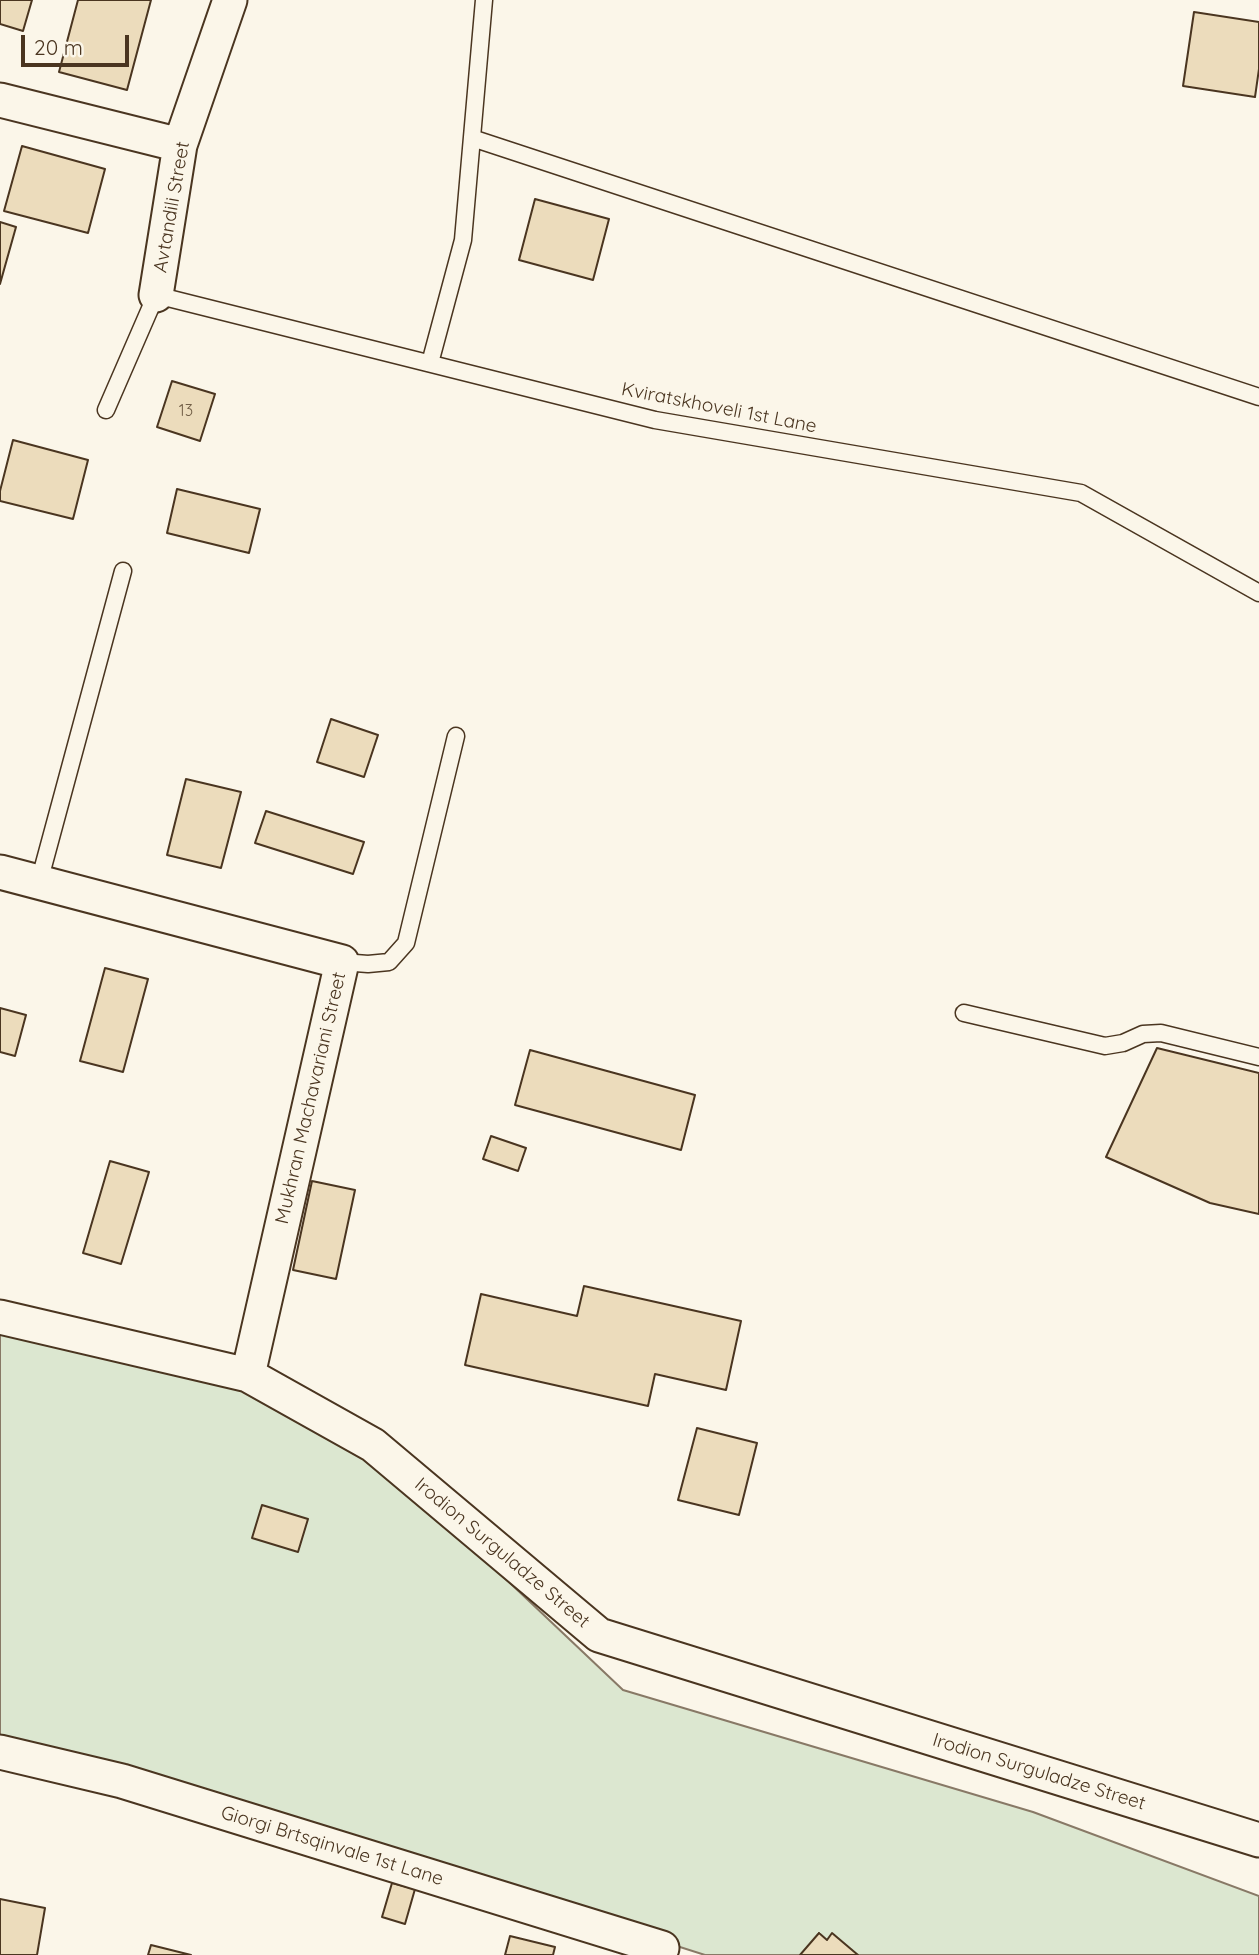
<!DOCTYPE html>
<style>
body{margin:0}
#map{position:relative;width:1259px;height:1955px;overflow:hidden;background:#fbf6e9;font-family:Quicksand,sans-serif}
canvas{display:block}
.scale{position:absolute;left:21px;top:35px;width:108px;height:32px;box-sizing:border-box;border:4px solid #4a3520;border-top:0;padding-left:9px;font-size:21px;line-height:24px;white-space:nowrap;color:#4a3520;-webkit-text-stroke:5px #fbf6e9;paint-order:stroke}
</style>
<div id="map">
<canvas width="1259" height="1955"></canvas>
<div class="scale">20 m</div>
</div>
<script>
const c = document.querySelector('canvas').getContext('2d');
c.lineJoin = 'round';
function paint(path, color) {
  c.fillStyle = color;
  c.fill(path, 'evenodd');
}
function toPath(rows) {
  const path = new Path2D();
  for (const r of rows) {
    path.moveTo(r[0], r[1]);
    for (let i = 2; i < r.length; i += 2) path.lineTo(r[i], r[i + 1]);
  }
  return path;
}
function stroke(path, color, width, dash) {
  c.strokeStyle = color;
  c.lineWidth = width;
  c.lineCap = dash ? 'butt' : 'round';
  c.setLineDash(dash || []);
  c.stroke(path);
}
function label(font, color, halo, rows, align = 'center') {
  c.font = font + ' Quicksand,sans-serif';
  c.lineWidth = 5;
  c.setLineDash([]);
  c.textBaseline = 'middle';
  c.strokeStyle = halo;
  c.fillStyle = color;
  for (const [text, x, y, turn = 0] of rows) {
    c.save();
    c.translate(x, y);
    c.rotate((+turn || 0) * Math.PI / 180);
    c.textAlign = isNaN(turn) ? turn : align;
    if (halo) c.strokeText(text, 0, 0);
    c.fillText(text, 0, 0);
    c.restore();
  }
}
const green = toPath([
 [0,1313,196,1372,340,1422,623,1690,1033,1812,1259,1896,1259,1955,705,1955,237,1806,0,1750,0,1313]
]);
const building = toPath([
 [0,0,32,0,23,31,0,24,0,0],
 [78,0,151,0,127,90,59,72,78,0],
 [1194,12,1259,22,1259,69,1255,97,1183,86,1194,12],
 [22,146,105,169,88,233,4,211,22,146],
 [535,199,609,219,593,280,519,260,535,199],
 [0,222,16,227,0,284,0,222],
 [172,381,215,394,200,441,157,427,172,381],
 [13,440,88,460,73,519,0,501,0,491,13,440],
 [177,489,260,509,249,553,167,533,177,489],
 [331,719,378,735,364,777,317,762,331,719],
 [186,779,241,792,221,868,167,855,186,779],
 [266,811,364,842,353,874,255,843,266,811],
 [105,968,148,979,123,1072,80,1061,105,968],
 [0,1008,26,1015,15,1056,0,1052,0,1008],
 [1157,1048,1259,1073,1259,1214,1210,1203,1106,1157,1157,1048],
 [530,1050,695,1095,681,1150,515,1105,530,1050],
 [491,1136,526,1148,518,1171,483,1159,491,1136],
 [110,1161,149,1172,121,1264,83,1253,110,1161],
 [312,1181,355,1190,336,1279,293,1270,312,1181],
 [584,1286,741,1321,726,1390,655,1374,648,1406,465,1365,481,1294,577,1316,584,1286],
 [697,1428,757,1443,739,1515,678,1500,697,1428],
 [262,1505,308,1519,298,1552,252,1538,262,1505],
 [392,1883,415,1889,405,1924,382,1917,392,1883],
 [0,1899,45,1908,37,1955,0,1955,0,1899],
 [819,1933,827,1940,832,1933,858,1955,800,1955,819,1933],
 [510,1936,555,1947,553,1955,505,1955,510,1936],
 [151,1945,191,1955,148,1955,151,1945]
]);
const service = toPath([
 [472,138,1259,397],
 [430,363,463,240,484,0],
 [106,410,156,295,655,420,1081,493,1259,593],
 [39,882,123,571],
 [342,962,368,964,389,962,406,943,456,736],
 [964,1013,1105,1046,1123,1043,1143,1034,1161,1033,1259,1057]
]);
const minor = toPath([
 [0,100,180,145],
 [156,295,180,145,230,0],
 [0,872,342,962,248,1375],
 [0,1317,248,1375,373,1445,599,1635,1259,1840],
 [0,1752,122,1781,662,1948]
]);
const numberNames = [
 ["13",186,411]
];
const streetNames = [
 ["Avtandili Street",172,207,-80],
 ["Kviratskhoveli 1st Lane",719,408,11],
 ["Mukhran Machavariani Street",311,1098,-77],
 ["Irodion Surguladze Street",502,1553,40],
 ["Irodion Surguladze Street",1039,1772,17],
 ["Giorgi Brtsqinvale 1st Lane",332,1846,17]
];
paint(green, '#dce7d0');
stroke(green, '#887966', 2);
paint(building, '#ecdcbc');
stroke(building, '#4a3520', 2);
stroke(service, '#4a3520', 19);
stroke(minor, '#4a3520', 37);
stroke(service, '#fbf6e9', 16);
stroke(minor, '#fbf6e9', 33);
label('16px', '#725f47', null, numberNames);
label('19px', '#4a3520', '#fbf6e9', streetNames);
</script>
